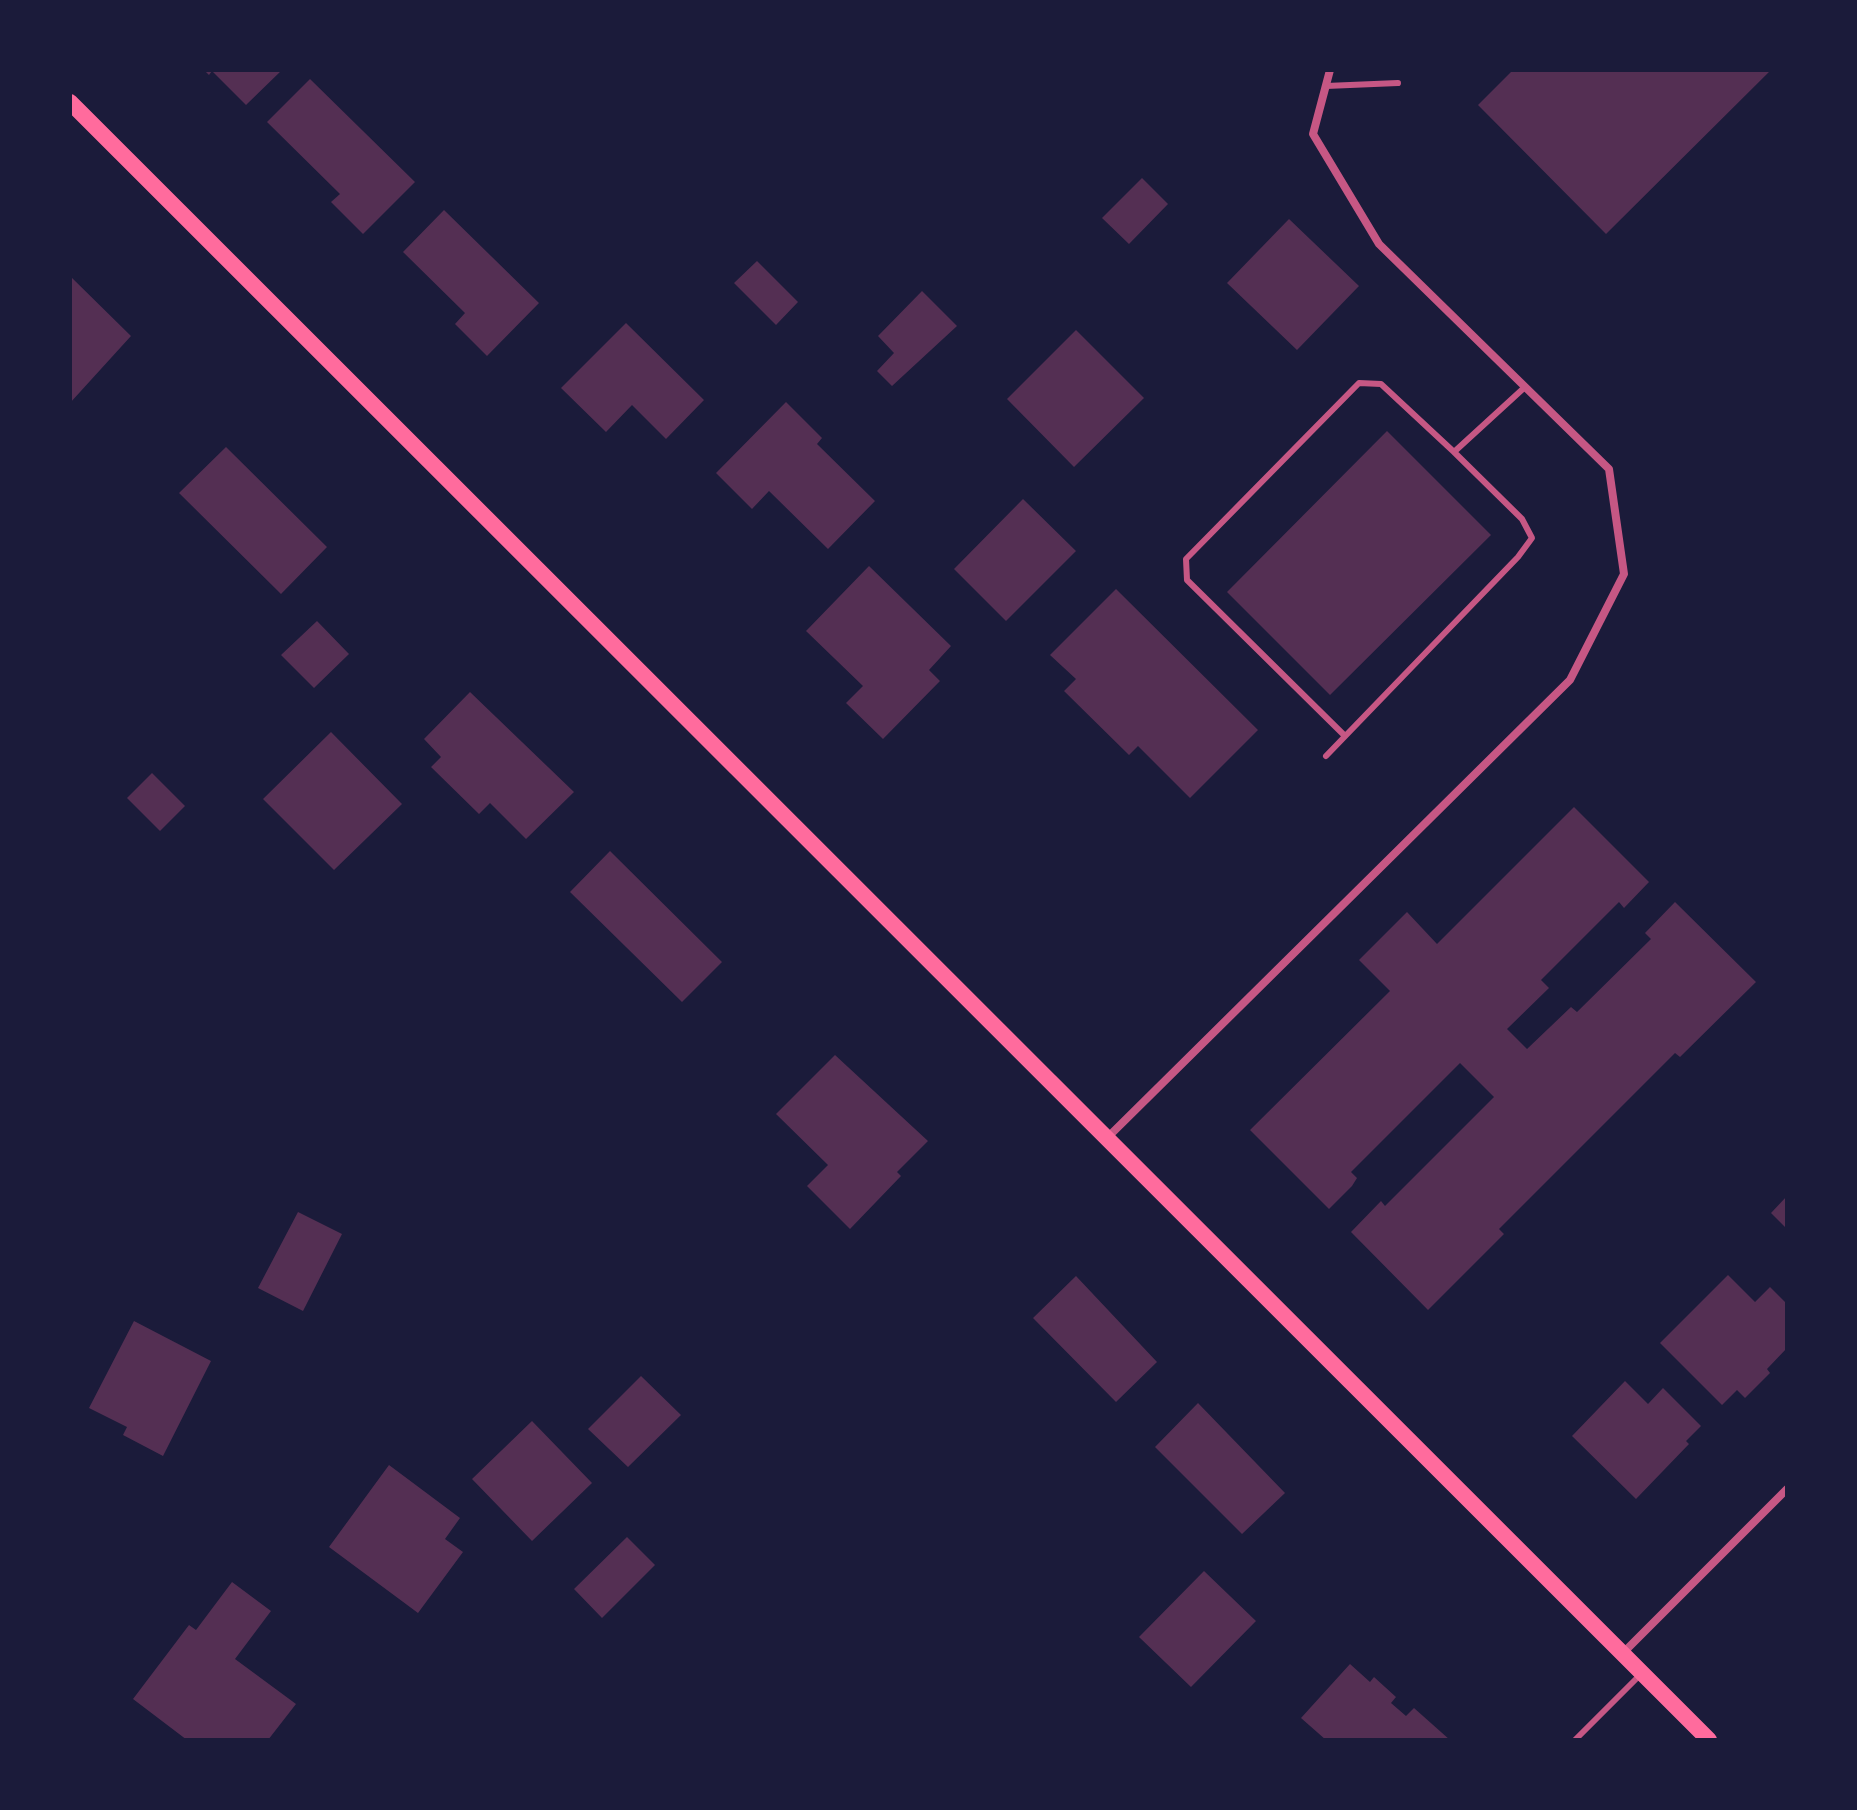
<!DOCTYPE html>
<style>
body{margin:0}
#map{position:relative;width:1857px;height:1810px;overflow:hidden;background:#1b1b3a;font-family:Figtree,sans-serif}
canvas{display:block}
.frame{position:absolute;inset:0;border:72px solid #1b1b3a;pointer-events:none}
</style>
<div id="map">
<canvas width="1857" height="1810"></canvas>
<div class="frame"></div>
</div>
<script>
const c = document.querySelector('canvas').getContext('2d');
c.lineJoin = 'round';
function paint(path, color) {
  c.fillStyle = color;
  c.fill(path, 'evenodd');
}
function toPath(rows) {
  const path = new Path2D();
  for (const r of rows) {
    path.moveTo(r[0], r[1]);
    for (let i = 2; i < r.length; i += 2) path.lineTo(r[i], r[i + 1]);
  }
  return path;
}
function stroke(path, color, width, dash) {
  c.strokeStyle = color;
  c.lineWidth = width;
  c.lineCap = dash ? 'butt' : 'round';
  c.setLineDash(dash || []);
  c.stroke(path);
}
const building = toPath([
 [204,70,282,70,246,105,212,71,209,75],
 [1513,70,1771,70,1606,234,1478,105],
 [310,79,415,182,363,234,331,202,340,194,267,122],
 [1142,178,1168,204,1129,244,1102,218],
 [444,210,539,303,487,356,455,324,465,313,403,252],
 [1289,219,1359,286,1297,350,1227,283],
 [757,261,798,302,776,325,734,283],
 [70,276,131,336,70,403],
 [922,291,957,326,892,386,877,371,894,353,878,336],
 [626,323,704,400,666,439,632,405,606,432,561,388],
 [1076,330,1144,398,1074,467,1007,399],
 [786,402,822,438,817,444,875,501,828,549,769,491,752,509,716,473],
 [1387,431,1491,535,1330,695,1227,592],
 [226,447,327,547,281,594,179,493],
 [1023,499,1076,551,1006,621,954,569],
 [869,566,951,646,929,670,940,681,883,739,846,703,863,686,806,631],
 [1116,589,1258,730,1190,798,1138,746,1129,755,1064,691,1076,679,1050,655],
 [317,621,349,654,314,688,281,655],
 [470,692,574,792,526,839,490,803,479,814,431,767,441,757,424,739],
 [331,732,402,804,334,870,263,799],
 [152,773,185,806,160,831,127,798],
 [1574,807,1649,882,1624,908,1619,902,1541,980,1549,988,1507,1029,1527,1049,1571,1007,1577,1012,1651,939,1645,933,1675,902,1756,982,1680,1057,1675,1053,1499,1229,1504,1234,1428,1310,1351,1232,1381,1201,1385,1206,1494,1097,1460,1063,1351,1172,1357,1178,1352,1186,1329,1209,1250,1130,1390,991,1359,960,1407,912,1437,944],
 [610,851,722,962,682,1002,570,892],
 [835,1055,928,1141,897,1172,901,1176,850,1229,807,1186,828,1165,776,1114],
 [1787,1196,1787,1229,1771,1213],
 [298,1212,342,1234,303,1311,258,1288],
 [1728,1275,1755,1302,1770,1287,1787,1304,1787,1348,1767,1369,1770,1373,1745,1398,1737,1390,1722,1405,1660,1343],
 [1076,1276,1157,1362,1116,1402,1033,1318],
 [134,1321,211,1361,163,1456,123,1435,127,1427,89,1408],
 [641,1376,681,1415,628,1467,588,1429],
 [1625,1381,1648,1404,1663,1388,1701,1426,1686,1441,1689,1444,1636,1499,1572,1436],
 [1198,1403,1285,1493,1242,1534,1155,1447],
 [532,1421,592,1483,532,1541,472,1479],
 [389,1465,460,1518,445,1539,463,1552,418,1613,329,1547],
 [627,1537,655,1565,602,1618,574,1589],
 [1204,1571,1256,1621,1191,1687,1139,1637],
 [232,1582,271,1611,235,1659,296,1704,268,1740,187,1740,133,1699,189,1625,196,1630],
 [1350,1664,1370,1682,1374,1677,1396,1697,1391,1703,1406,1716,1414,1708,1450,1740,1326,1740,1301,1718]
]);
const service = toPath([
 [1326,86,1398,83],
 [1345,736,1187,580,1186,559,1359,383,1381,384,1454,452],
 [1326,756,1518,557,1532,538,1522,519,1454,452,1525,387],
 [1575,1740,1640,1675]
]);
const minor = toPath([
 [1106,1139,1570,680,1624,574,1609,469,1379,244,1313,134,1330,70],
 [1623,1653,1787,1489]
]);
const secondary = toPath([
 [70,102,1709,1740]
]);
paint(building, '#542f53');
stroke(service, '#c65784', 6);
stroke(minor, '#c65784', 8);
stroke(secondary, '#ff6b9d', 16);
</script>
